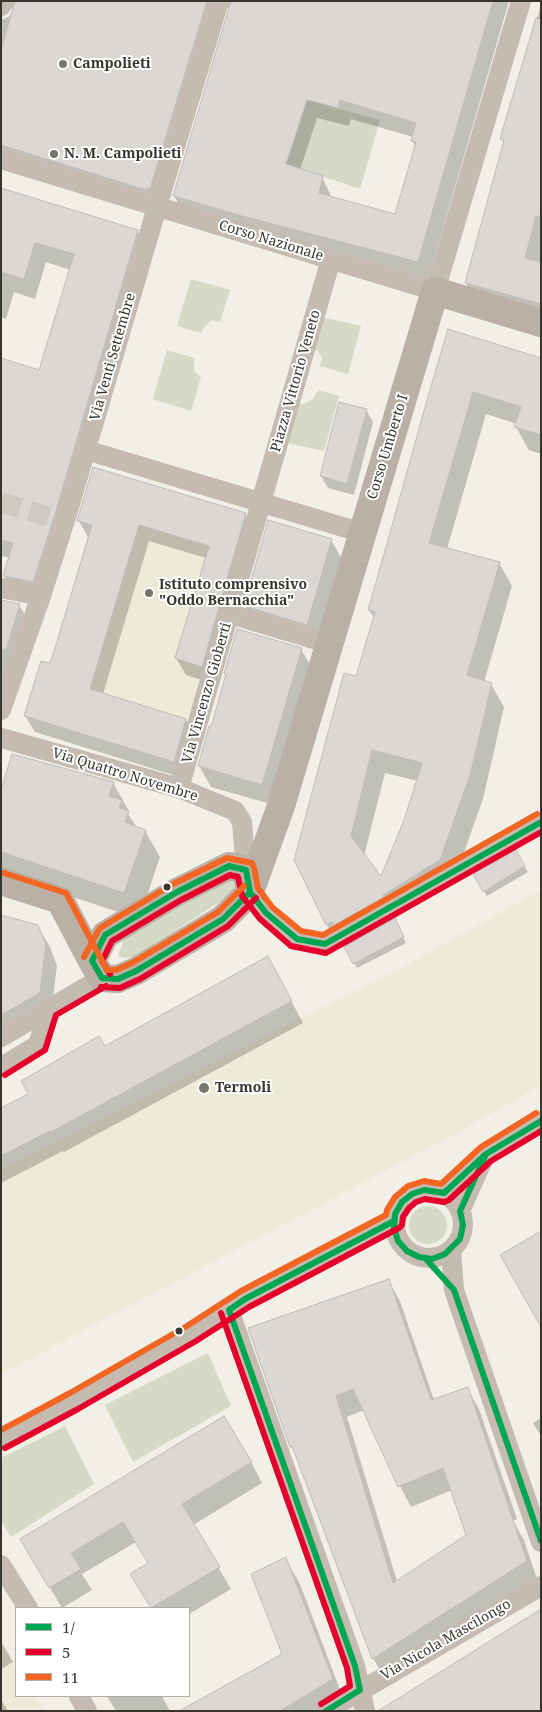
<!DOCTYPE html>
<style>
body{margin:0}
#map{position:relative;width:542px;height:1712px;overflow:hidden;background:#f1efe6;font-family:"Noto Serif",serif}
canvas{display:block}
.frame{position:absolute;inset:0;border:2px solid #36352e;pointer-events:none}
.legend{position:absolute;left:15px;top:1607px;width:175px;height:90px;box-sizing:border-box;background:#fff;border:1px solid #afaeab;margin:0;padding:6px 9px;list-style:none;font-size:15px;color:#36352e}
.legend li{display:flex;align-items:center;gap:10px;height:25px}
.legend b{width:25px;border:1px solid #afaeab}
</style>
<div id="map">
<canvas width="542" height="1712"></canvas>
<div class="frame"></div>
<ul class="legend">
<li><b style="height:6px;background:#00a651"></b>1/</li>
<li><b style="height:6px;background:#e4002b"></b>5</li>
<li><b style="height:6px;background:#f26522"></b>11</li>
</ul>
</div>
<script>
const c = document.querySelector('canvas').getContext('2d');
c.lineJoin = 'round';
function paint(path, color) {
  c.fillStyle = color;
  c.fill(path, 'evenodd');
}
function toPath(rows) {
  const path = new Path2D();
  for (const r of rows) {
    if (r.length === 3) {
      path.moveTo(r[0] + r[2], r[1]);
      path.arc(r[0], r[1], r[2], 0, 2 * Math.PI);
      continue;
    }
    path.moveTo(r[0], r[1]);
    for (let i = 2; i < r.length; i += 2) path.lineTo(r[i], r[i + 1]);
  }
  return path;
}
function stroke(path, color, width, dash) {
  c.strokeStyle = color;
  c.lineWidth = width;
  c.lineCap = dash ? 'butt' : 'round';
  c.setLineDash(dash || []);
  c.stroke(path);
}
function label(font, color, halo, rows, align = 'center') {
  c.font = font + ' "Noto Serif",serif';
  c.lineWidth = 4;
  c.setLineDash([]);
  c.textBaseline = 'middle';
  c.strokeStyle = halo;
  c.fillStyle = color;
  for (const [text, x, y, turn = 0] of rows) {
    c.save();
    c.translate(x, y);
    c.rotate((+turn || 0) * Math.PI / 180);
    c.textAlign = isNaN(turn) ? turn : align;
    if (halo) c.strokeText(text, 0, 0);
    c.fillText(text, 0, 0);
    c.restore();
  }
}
const built = toPath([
 [97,468,252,515,174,762,24,716,41,661,50,663,92,525,81,522],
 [541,890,541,1085,457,1133,1,1374,1,1169,399,969],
 [1,1639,16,1664,16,1696,35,1696,44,1711,1,1711]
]);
const green = toPath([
 [307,100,380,120,360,189,286,164],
 [191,279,230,290,220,322,212,320,205,326,201,333,177,326],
 [322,317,361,326,348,374,320,366,322,358,318,351,313,347],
 [167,350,194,358,194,371,201,377,191,411,153,399],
 [318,390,339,396,324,451,288,443,298,404,306,403,313,399],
 [229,877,236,883,233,893,136,956,126,958,118,956,124,939],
 [428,1225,19],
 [208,1353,231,1406,133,1462,105,1405],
 [65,1426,94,1484,11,1537,1,1521,1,1458]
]);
const shadow = toPath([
 [1,1,509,1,428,280,185,214,174,196,231,8,227,8,161,207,1,159,1,20,10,16,14,8,7,10,1,19],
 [317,118,349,126,351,119,413,137,412,141,416,147,396,215,332,198,322,177,300,170],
 [541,5,541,321,478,304,466,283,504,144,502,138],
 [1,189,137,231,149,251,44,602,16,596,4,576,10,558,1,556,1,359,40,371,70,270,46,262,35,299,14,292,6,319,1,317],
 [541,359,541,454,529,450,516,427,517,424,486,414,447,549,499,563,512,586,484,682,491,684,504,707,483,799,453,883,396,918,397,920,395,921,406,943,357,968,345,945,340,947,327,925,296,860,357,678,375,619,369,610,428,400],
 [385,773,418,781,405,821,382,879,364,856],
 [366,410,373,422,354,495,328,488,321,476],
 [245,514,254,531,211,683,186,675,176,658,206,558,149,541,103,694,186,720,195,737,183,778,35,732,25,716,51,665,88,537,79,521],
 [331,540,341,557,317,641,255,622,245,606],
 [1,601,19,605,29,622,1,715],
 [301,649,313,670,274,805,211,787,199,766,212,729,227,676,226,673],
 [113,783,128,809,127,812,137,828,145,831,160,857,139,919,1,873,1,794],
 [515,852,528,872,487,896,474,875],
 [1,916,37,926,50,947,57,966,51,1014,1,1033],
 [279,978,303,1023,64,1152,63,1151,1,1183,1,1110,30,1094,105,1048],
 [388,1280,400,1301,434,1400,467,1388,479,1409,517,1519,513,1521,524,1540,538,1582,385,1679,373,1658,299,1460,291,1446],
 [364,1410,400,1486,411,1507,452,1490,470,1535,397,1581,347,1417],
 [541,1418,541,1436,533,1423],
 [251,1462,262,1483,193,1525,231,1589,189,1614,189,1608,152,1608,132,1574,150,1564,136,1542,82,1574,92,1590,62,1608,22,1540],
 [285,1558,300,1584,346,1706,338,1711,181,1711,283,1655],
 [1,1642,13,1662,1,1669],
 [107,1696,162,1696,170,1711,116,1711],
 [1,1699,8,1711,1,1711]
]);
const building = toPath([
 [15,1,207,1,150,189,147,188,146,190,1,145,1,50,15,1],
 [231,1,493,1,418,262,242,216,173,196,231,1],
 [307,100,338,108,340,100,416,123,411,141,416,142,395,214,319,193,323,176,286,164,307,100],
 [536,18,541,19,541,217,536,216,525,258,541,262,541,304,465,283,504,140,500,139,536,18],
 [1,188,138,230,56,511,33,582,3,576,13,543,1,540,1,358,39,370,74,254,35,243,24,279,1,272,1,188],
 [448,329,541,358,541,435,514,427,521,407,473,392,429,543,500,562,467,675,492,683,470,775,440,860,383,895,384,897,334,925,332,922,326,925,294,860,344,673,356,676,375,612,368,610,390,533,427,400,448,329],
 [372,750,422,763,404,820,381,876,351,836,372,750],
 [339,402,367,409,347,484,320,476,339,402],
 [93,467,246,513,202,667,175,658,209,546,139,525,90,689,186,719,174,762,24,716,41,661,50,663,56,645,92,525,77,521,93,467],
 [268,520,332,539,307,625,244,606,268,520],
 [1,600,20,604,6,650,1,650,1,600],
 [237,629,302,648,262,785,198,766,209,726,211,727,226,674,224,674,237,629],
 [12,754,114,782,109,796,122,800,119,808,129,811,125,822,146,830,124,893,1,852,1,790,12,754],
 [516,850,525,866,483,892,473,874,516,850],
 [1,915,38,925,46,944,40,993,1,1015,1,915],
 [395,918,404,937,353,964,344,947,395,918],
 [268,956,292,1001,51,1132,50,1131,1,1156,1,1108,28,1094,21,1081,99,1036,105,1046,268,956],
 [541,1231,541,1327,500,1255,541,1231],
 [389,1279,431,1400,468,1387,527,1561,372,1659,292,1446,290,1447,248,1328,389,1279],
 [353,1389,398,1487,443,1468,466,1535,393,1583,336,1396,353,1389],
 [224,1416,252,1462,182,1504,220,1567,151,1608,130,1574,148,1563,123,1522,71,1553,81,1569,49,1588,20,1539,224,1416],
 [286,1557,333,1679,280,1711,179,1711,282,1654,251,1574,286,1557],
 [541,1609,541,1711,378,1711,541,1609]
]);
const streetTunnel = toPath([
 [1,502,53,518]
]);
const street = toPath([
 [1,6,3,1],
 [1,159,435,291,521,1],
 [86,450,363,533],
 [1,588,41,596],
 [230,614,330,644],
 [1,710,41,596,67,514,157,207,219,1],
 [1,738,179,788,235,811,242,822,246,870],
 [179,788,331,259],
 [250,892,266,913,297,939,325,944,541,822],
 [1,1037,102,978],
 [1,1067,38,1045,49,1009],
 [429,1224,34],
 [444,1193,486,1154,541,1121],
 [460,1211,482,1162],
 [451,1250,454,1290,541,1542],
 [229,1310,355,1666,365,1711],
 [1,1440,74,1401,192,1333,245,1299,394,1221],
 [1,1565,28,1608],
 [79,1696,87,1711],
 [326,1711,541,1586]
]);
const secondary = toPath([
 [1,881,60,900,92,961,102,978,118,979,136,971,223,919,250,892,281,806,435,291,541,323],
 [92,961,105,935,177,892,229,866,246,870,250,892]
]);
const bus1 = toPath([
 [229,866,246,870,250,892,223,919,136,971,118,979,102,978,92,961,105,935,177,892,229,866],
 [250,892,266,913,297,939,325,944,541,822],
 [486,1154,460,1211,463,1225,460,1239,445,1254,432,1259,419,1257,407,1251,398,1241,394,1228,395,1214,402,1202,412,1194,424,1190,444,1193,486,1154],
 [486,1154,541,1121],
 [425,1258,454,1290,541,1541],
 [326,1711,360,1690,355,1666,229,1310,245,1299,394,1221]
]);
const bus2 = toPath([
 [110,974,102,961,112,941,181,900,230,875,238,877,242,896,260,919,291,946,326,953,541,832],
 [101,987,120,988,140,979,228,926,256,898],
 [5,1075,45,1050,56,1015,106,986],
 [221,1313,347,1668,350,1686,321,1704],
 [5,1448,78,1409,196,1341,249,1307,399,1228,402,1225,403,1217,409,1208,416,1202,425,1199,444,1202,449,1200,491,1161,541,1131]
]);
const bus3 = toPath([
 [4,873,66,893,107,970,116,970,132,963,218,912,244,886],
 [84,957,100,928,173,884,227,858,252,863,254,868,258,888,272,907,301,931,323,935,537,814],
 [1,1430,70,1393,187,1326,241,1291,386,1215,387,1210,395,1197,408,1186,424,1181,441,1184,481,1147,536,1113]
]);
const markers = [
 [63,64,5,"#77766e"],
 [54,154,5,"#77766e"],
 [149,593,5,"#77766e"],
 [167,887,4.5,"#36352e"],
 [204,1088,6,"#77766e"],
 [179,1331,4.5,"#36352e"]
];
const poiNames = [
 ["Campolieti",73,64],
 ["N. M. Campolieti",64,154],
 ["Istituto comprensivo",159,585],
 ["\"Oddo Bernacchia\"",159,601],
 ["Termoli",215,1088]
];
const streetNames = [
 ["Corso Nazionale",271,241,17],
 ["Via Venti Settembre",113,357,-74],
 ["Piazza Vittorio Veneto",296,381,-74],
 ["Corso Umberto I",388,447,-73],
 ["Via Vincenzo Gioberti",207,693,-74],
 ["Via Quattro Novembre",125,775,17],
 ["Via Nicola Mascilongo",446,1640,-30]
];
paint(built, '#edead8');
paint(green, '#d5dac7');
paint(shadow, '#0003');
paint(building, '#dad7d5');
stroke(building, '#bebbb9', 1);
stroke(streetTunnel, '#cccac1', 20, [20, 10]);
stroke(street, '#c5bbb1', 20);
stroke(secondary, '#bbb0a5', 28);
stroke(bus1, '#00a651', 6);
stroke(bus2, '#e4002b', 6);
stroke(bus3, '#f26522', 6);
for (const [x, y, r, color] of markers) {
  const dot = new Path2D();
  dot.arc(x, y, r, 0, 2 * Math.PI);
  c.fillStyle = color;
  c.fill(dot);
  stroke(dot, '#fff', 2);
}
label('bold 14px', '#36352e', '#fff', poiNames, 'left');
label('14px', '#36352e', '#fff', streetNames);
</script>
